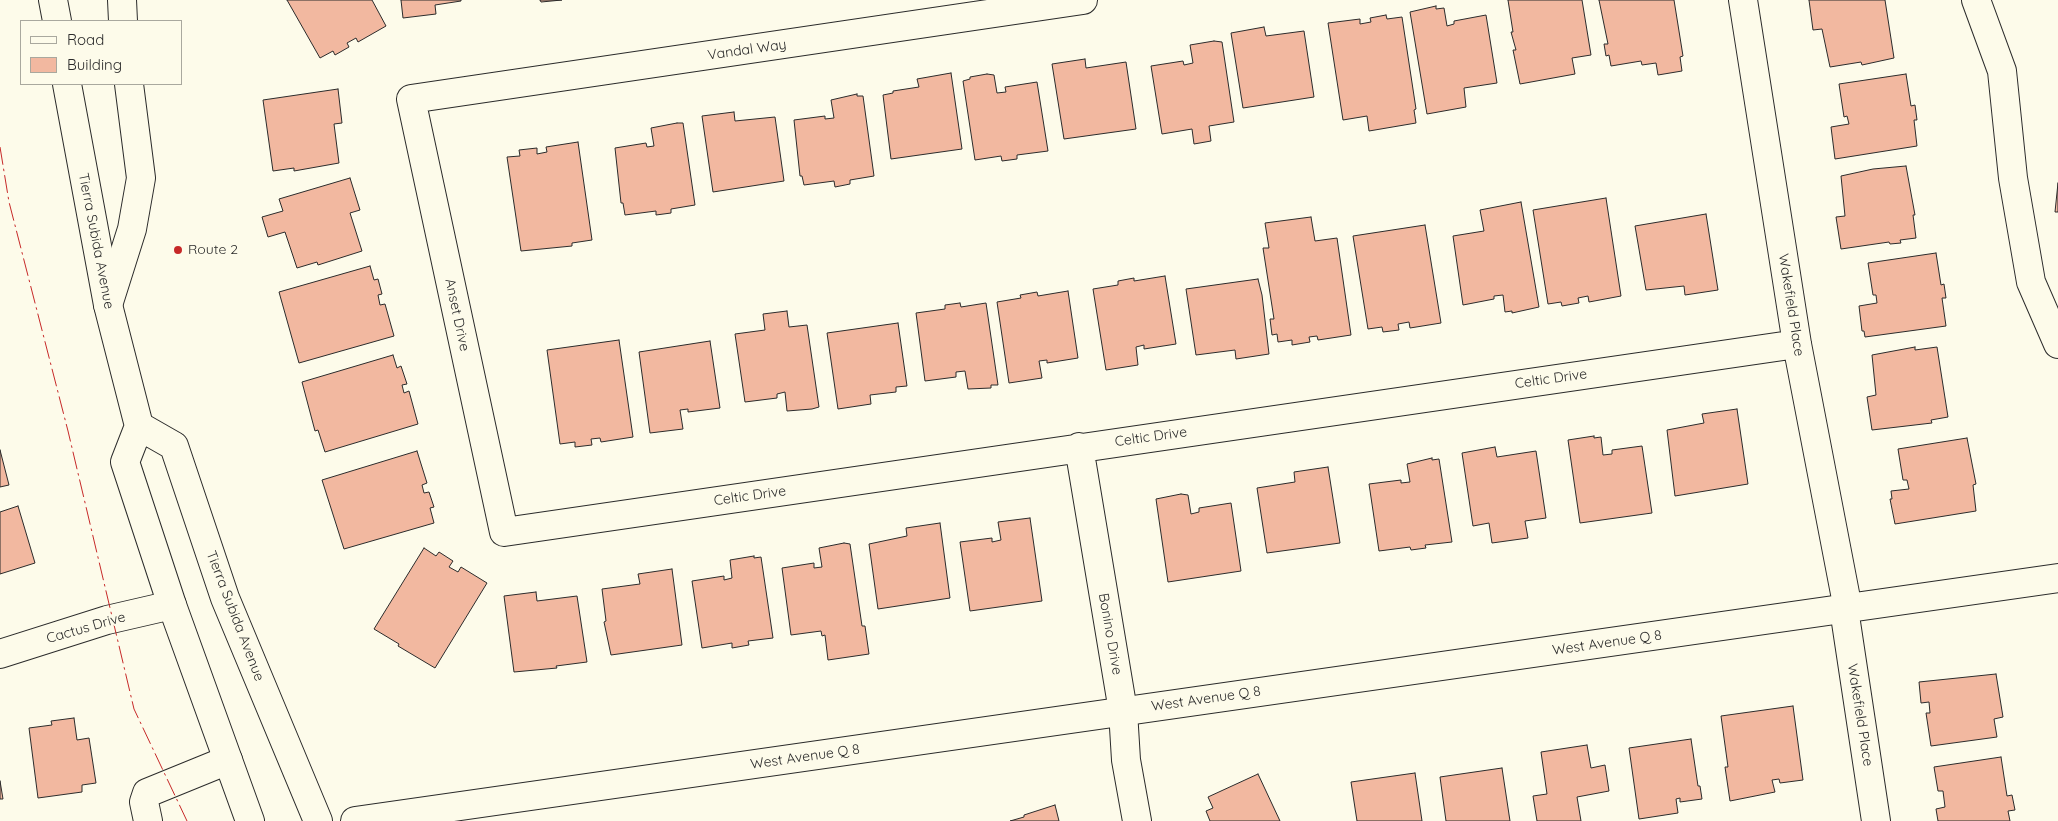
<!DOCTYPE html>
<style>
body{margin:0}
#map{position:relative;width:2058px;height:821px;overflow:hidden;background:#fdfbea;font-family:Quicksand,sans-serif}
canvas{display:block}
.legend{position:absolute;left:20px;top:20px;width:162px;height:65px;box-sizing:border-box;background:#fdfbea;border:1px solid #a9a89e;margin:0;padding:6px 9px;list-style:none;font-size:15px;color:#2b2b2b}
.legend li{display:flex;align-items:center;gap:10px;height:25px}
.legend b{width:25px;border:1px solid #a9a89e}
</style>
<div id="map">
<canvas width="2058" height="821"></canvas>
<ul class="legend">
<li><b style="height:6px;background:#fdfbea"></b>Road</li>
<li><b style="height:14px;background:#f2b8a0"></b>Building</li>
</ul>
</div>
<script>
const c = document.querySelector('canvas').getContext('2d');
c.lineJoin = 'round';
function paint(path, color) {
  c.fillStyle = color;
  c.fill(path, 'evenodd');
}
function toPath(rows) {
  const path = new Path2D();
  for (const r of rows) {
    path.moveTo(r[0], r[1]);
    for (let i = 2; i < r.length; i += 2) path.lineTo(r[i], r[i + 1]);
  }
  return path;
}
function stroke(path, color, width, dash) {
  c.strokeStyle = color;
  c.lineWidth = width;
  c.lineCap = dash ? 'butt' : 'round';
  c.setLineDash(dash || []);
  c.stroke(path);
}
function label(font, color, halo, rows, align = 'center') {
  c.font = font + ' Quicksand,sans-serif';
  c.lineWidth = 4;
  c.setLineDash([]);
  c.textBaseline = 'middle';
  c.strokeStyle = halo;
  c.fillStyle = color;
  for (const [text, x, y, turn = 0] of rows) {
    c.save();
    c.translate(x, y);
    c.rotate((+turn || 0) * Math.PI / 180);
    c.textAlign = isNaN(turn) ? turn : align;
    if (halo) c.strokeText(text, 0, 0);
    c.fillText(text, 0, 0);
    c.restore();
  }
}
const building = toPath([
 [287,0,372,0,386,26,358,42,356,38,347,43,349,47,335,55,333,51,320,58,287,0],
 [401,0,461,0,461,1,435,5,436,14,403,18,401,0],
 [540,0,562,0,541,2,540,0],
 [1508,0,1582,0,1591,55,1572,58,1575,74,1520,84,1513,50,1516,50,1511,32,1513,32,1508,0],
 [1599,0,1674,0,1683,56,1680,57,1682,71,1658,75,1656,63,1642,65,1641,61,1611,66,1609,55,1606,56,1604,44,1608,44,1599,0],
 [1809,0,1885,0,1894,58,1862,65,1861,62,1830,67,1822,29,1813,30,1809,0],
 [1436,6,1436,9,1444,8,1447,26,1454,24,1454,21,1486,15,1497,83,1464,88,1466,107,1427,114,1410,12,1436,6],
 [1386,15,1387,19,1402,17,1416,109,1414,110,1416,123,1369,131,1367,116,1343,120,1328,23,1360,19,1360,24,1371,22,1370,18,1386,15],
 [1264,27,1266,36,1304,31,1314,97,1243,108,1231,33,1264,27],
 [1214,41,1222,42,1234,122,1209,126,1211,141,1194,144,1192,129,1162,134,1151,66,1183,61,1184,65,1193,63,1190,45,1214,41],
 [1085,59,1086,68,1126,62,1136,129,1064,139,1052,64,1085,59],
 [951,73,962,149,891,159,883,95,893,93,893,91,919,87,917,79,951,73],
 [987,74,994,75,997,93,1006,92,1005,87,1037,82,1048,151,1017,155,1017,159,1002,161,1001,156,975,160,963,81,970,79,970,77,987,74],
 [1906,74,1911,106,1915,105,1917,120,1914,120,1917,146,1835,159,1831,127,1849,124,1847,116,1844,117,1839,84,1906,74],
 [338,89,342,123,334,124,339,163,294,171,294,168,273,171,263,100,338,89],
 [857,94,857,96,863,96,874,176,850,180,850,184,835,187,834,181,804,185,802,176,800,176,794,120,825,116,825,119,834,118,831,100,857,94],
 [734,112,735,121,775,117,784,181,713,192,702,116,734,112],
 [677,123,683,123,695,205,671,209,671,213,656,215,656,211,625,215,623,203,621,203,615,148,646,143,647,147,654,146,651,128,677,123],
 [578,142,592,240,572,243,572,246,521,251,507,157,520,156,519,150,537,148,537,154,547,152,546,147,578,142],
 [1906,166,1915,215,1913,215,1916,238,1900,240,1901,243,1890,244,1889,242,1841,249,1836,217,1845,216,1841,176,1873,169,1906,166],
 [350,178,360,210,350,213,362,251,318,265,317,262,297,268,285,232,268,237,262,217,283,211,279,199,350,178],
 [2058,183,2058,212,2055,212,2058,183],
 [1606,198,1621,296,1589,302,1588,296,1578,298,1579,303,1562,306,1561,302,1548,304,1533,210,1606,198],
 [1521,202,1539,307,1512,313,1512,311,1505,312,1503,295,1494,296,1494,299,1463,305,1453,236,1484,231,1480,210,1521,202],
 [1706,214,1718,290,1685,295,1684,286,1646,290,1635,226,1706,214],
 [1311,217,1315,241,1337,238,1351,335,1318,340,1317,336,1309,337,1310,342,1292,345,1292,340,1278,342,1277,334,1272,335,1270,319,1274,319,1263,248,1269,248,1265,223,1311,217],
 [1425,225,1441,323,1410,328,1409,322,1398,324,1399,330,1383,332,1382,327,1368,329,1353,236,1425,225],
 [1936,253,1941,285,1944,284,1946,298,1942,298,1946,326,1865,337,1864,331,1862,331,1859,306,1877,303,1876,295,1873,295,1868,263,1936,253],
 [370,266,374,280,378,279,382,294,378,295,380,305,385,304,394,336,299,363,279,292,370,266],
 [1165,276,1176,344,1144,349,1144,345,1136,347,1138,365,1106,370,1093,289,1118,285,1118,281,1134,278,1134,281,1165,276],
 [1258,279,1262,295,1269,354,1236,359,1235,350,1196,355,1186,289,1258,279],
 [1068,291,1078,358,1047,363,1047,360,1039,361,1042,378,1009,383,997,302,1021,298,1020,295,1037,292,1038,296,1068,291],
 [960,303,961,307,986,303,998,385,991,385,991,388,968,389,965,371,956,372,956,377,925,381,916,313,945,309,945,305,960,303],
 [787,311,789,327,807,325,819,407,812,409,787,411,785,392,777,394,777,398,745,402,735,334,765,330,763,314,787,311],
 [898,323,907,386,896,387,896,392,870,395,871,404,838,409,827,333,898,323],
 [619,340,633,437,601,442,600,438,591,439,592,445,575,447,575,442,560,444,547,350,619,340],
 [710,341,720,408,688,412,688,409,680,410,683,429,650,433,639,352,710,341],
 [1915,347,1915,350,1937,347,1948,417,1931,420,1932,423,1872,430,1867,397,1876,395,1872,355,1915,347],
 [393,355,397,368,401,366,407,384,402,385,404,393,409,391,418,424,325,452,318,430,315,431,302,382,393,355],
 [1737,409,1748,484,1675,496,1667,430,1704,423,1702,414,1737,409],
 [1594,436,1594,438,1601,437,1603,455,1612,454,1612,450,1642,446,1652,513,1580,523,1568,440,1594,436],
 [1967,438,1976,484,1973,485,1976,511,1895,524,1890,499,1892,499,1891,491,1909,489,1907,480,1903,480,1898,449,1967,438],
 [1495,447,1497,457,1536,451,1546,518,1525,521,1528,538,1492,543,1489,523,1473,526,1462,453,1495,447],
 [0,450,9,485,0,487,0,450],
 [417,451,427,483,422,485,424,493,429,492,434,507,430,508,434,523,344,549,322,480,417,451],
 [1432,458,1432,460,1439,459,1452,542,1425,545,1426,548,1411,550,1410,547,1379,551,1369,484,1401,480,1401,483,1410,482,1407,464,1432,458],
 [1328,467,1340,543,1267,553,1257,488,1295,482,1294,472,1328,467],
 [1181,494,1188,495,1191,514,1199,512,1199,508,1231,503,1241,571,1168,582,1156,499,1181,494],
 [18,506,35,563,0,574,0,512,18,506],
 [1030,518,1042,601,970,611,960,542,992,538,992,542,1001,540,998,522,1030,518],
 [940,523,950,598,878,609,869,544,907,536,906,528,940,523],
 [844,543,850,544,862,626,865,626,869,654,828,660,825,635,822,636,821,631,791,635,782,568,814,563,814,568,822,567,819,548,844,543],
 [424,548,436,556,439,552,453,561,449,567,458,572,461,567,487,583,435,668,398,646,399,644,374,629,424,548],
 [754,556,754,558,761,557,773,638,748,641,749,645,732,648,732,643,702,648,692,581,724,576,724,580,732,578,730,560,754,556],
 [672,569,682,645,611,655,604,622,606,621,602,589,640,584,638,574,672,569],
 [536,592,537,601,577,596,587,662,556,666,557,668,514,672,504,596,536,592],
 [1996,674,2003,717,1994,719,1997,737,1931,746,1926,713,1930,713,1929,702,1921,703,1919,682,1996,674],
 [1793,706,1803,780,1780,783,1779,779,1772,780,1775,792,1730,801,1725,767,1728,767,1721,716,1793,706],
 [74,718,77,740,89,738,96,783,82,785,82,792,38,798,29,728,52,725,51,721,74,718],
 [1691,739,1698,786,1700,786,1702,799,1680,802,1680,798,1676,799,1678,813,1639,819,1629,748,1691,739],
 [1587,745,1591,768,1605,765,1609,791,1577,797,1581,821,1537,821,1533,796,1547,794,1541,752,1587,745],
 [2001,757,2007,796,2012,795,2015,810,2008,811,2010,821,1938,821,1936,809,1945,807,1943,791,1938,791,1934,767,2001,757],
 [1502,768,1510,821,1446,821,1440,777,1502,768],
 [1415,773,1422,821,1357,821,1351,782,1415,773],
 [1258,774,1280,821,1210,821,1206,811,1213,808,1208,797,1258,774],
 [0,781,3,799,0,799,0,781],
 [1055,805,1059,821,1010,821,1024,817,1024,815,1055,805]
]);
const minor = toPath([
 [122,0,123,21],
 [1083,0,411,99,504,532,1797,344],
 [1743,0,1797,344,1848,609],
 [1976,0,2002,71,2013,178,2031,282,2058,344],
 [108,305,132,229,141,178,129,84],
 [1079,447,1123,711,1126,760,1137,821],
 [1844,609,1876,821],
 [0,654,107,620,172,605],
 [148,821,144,802,147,793,228,760]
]);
const tertiary = toPath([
 [355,821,2058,578]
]);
const secondary = toPath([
 [53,0,57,21],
 [67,84,108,305,139,426,125,462,172,605,250,821],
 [139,426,174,446,225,598,318,821]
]);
const power = toPath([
 [0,147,9,202,68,431,134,709,187,821]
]);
const markers = [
 [178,250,5,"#c62828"]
];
const streetNames = [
 ["Vandal Way",747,50,-8],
 ["Tierra Subida Avenue",96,241,79],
 ["Wakefield Place",1791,305,81],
 ["Anset Drive",457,315,78],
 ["Celtic Drive",1551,379,-8],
 ["Celtic Drive",1151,437,-8],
 ["Celtic Drive",750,496,-8],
 ["Tierra Subida Avenue",235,616,69],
 ["Cactus Drive",86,628,-16],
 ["Bonino Drive",1110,634,80],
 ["West Avenue Q 8",1607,643,-8],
 ["West Avenue Q 8",1206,699,-8],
 ["Wakefield Place",1860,715,81],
 ["West Avenue Q 8",805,757,-8]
];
const poiNames = [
 ["Route 2",188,250]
];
paint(building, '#f2b8a0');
stroke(building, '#2b2b2b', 1);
stroke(minor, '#2b2b2b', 30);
stroke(tertiary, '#2b2b2b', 30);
stroke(secondary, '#2b2b2b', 30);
stroke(minor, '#fdfbea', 28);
stroke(tertiary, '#fdfbea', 28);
stroke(secondary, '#fdfbea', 28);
stroke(power, '#c62828', 1, [18, 4, 2.5, 4]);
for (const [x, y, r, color] of markers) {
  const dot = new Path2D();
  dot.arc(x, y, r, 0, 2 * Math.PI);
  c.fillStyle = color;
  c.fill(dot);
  stroke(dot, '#fdfbea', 2);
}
label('14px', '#2b2b2b', '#fdfbea', streetNames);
label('14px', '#2b2b2b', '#fdfbea', poiNames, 'left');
</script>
